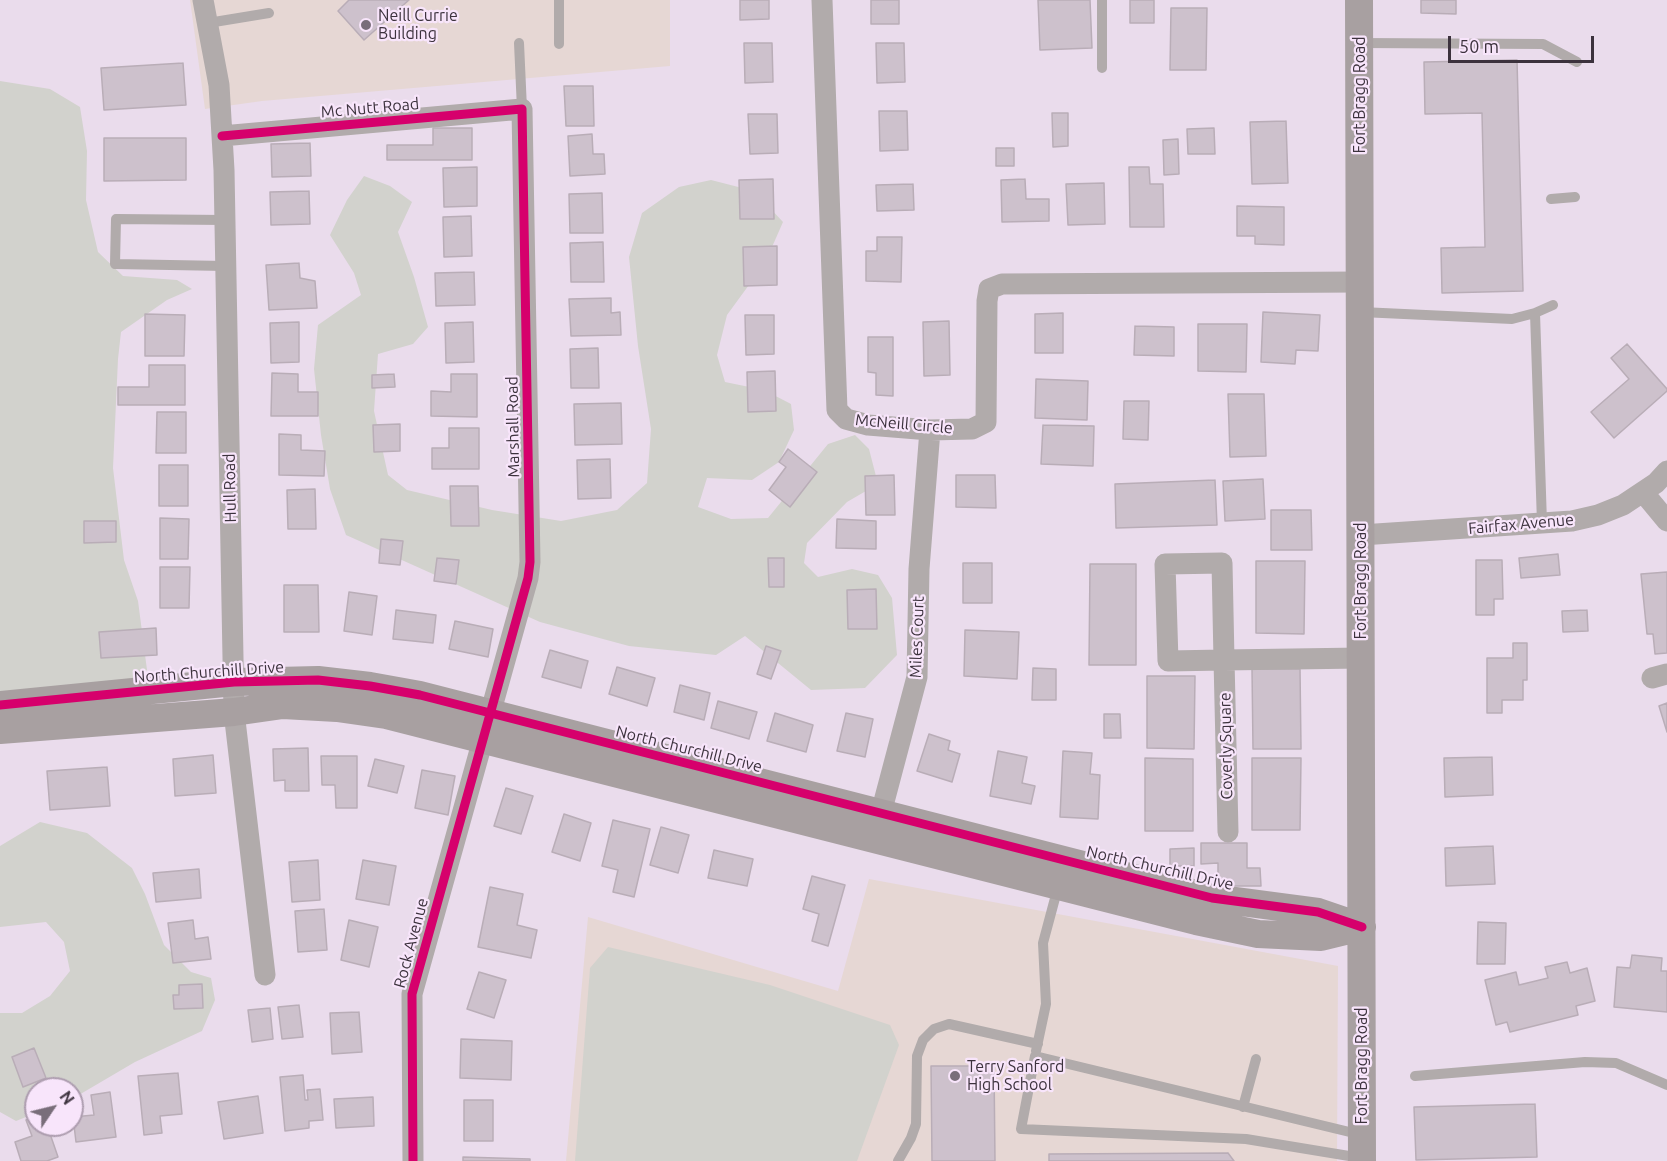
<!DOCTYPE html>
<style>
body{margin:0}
#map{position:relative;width:1667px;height:1161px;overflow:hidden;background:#eadcec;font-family:Ubuntu,sans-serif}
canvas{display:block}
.north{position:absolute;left:24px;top:1077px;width:60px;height:60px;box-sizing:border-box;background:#f8e5fb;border:2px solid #ad9daf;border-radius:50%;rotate:55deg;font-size:16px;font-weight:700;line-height:24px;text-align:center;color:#3c323d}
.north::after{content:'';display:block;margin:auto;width:21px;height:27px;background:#796e7a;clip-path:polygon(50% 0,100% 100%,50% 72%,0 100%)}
.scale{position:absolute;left:1448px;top:36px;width:146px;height:27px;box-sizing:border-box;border:3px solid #3c323d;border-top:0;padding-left:8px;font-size:18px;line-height:21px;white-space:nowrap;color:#3c323d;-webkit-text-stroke:4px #f8e5fb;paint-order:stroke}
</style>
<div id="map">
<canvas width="1667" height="1161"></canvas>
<div class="north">N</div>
<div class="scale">50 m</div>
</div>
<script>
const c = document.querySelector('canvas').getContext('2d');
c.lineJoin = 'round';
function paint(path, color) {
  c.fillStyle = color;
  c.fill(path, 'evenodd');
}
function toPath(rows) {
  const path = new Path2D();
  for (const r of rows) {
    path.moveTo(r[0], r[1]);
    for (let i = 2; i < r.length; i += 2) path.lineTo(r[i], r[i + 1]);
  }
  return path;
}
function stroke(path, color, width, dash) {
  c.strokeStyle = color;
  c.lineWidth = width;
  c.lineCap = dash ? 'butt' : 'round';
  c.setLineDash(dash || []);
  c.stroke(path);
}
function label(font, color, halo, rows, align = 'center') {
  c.font = font + ' Ubuntu,sans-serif';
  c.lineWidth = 4.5;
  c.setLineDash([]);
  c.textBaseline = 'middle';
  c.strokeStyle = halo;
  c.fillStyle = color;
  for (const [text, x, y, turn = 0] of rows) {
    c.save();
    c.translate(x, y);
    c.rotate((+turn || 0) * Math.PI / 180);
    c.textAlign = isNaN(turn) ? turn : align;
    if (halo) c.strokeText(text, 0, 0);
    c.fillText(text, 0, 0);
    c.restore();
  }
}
const education = toPath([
 [190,0,670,0,670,66,262,101,205,109],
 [869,879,1338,966,1337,1161,566,1161,588,917,838,991]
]);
const green = toPath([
 [0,81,50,89,80,107,87,151,86,200,98,252,123,276,177,280,192,289,167,300,121,332,118,359,113,468,124,560,138,601,147,670,118,688,0,701],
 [364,176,390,186,412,202,398,232,414,277,428,327,413,344,378,354,374,411,388,475,407,490,492,510,561,521,617,510,647,483,651,429,638,346,629,257,642,213,679,187,711,180,754,191,783,222,765,263,727,315,717,355,725,382,764,390,791,404,794,430,779,462,752,480,707,478,698,507,731,519,768,518,828,444,855,435,869,449,878,484,847,502,807,543,804,563,818,577,852,569,878,575,892,598,897,655,865,688,811,690,745,636,716,655,629,646,540,622,346,535,330,489,321,435,314,369,318,325,361,295,354,273,330,235,347,200],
 [40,822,87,833,132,868,145,894,164,945,191,972,211,978,215,1000,202,1031,135,1062,72,1099,72,1089,36,1089,36,1113,16,1121,0,1112,0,1013,22,1013,50,996,70,971,64,942,46,922,0,927,0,846],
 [608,947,770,985,890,1025,899,1045,857,1161,575,1161,590,968]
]);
const building = toPath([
 [349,0,409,0,364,40,338,11,349,0],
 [740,0,769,0,769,19,740,20,740,0],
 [871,0,899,0,899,24,871,24,871,0],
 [1038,0,1090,0,1092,48,1040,50,1038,0],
 [1130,0,1154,0,1154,23,1130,23,1130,0],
 [1421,0,1456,0,1456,14,1421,13,1421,0],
 [1171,8,1207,8,1206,70,1170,70,1171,8],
 [744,43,772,43,773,82,745,83,744,43],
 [876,43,904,43,905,82,877,83,876,43],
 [1517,60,1523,291,1442,293,1441,248,1485,247,1482,113,1425,114,1424,62,1517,60],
 [183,63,186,105,104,110,101,68,183,63],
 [564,86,593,86,594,126,566,126,564,86],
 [879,111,907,111,908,150,880,151,879,111],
 [1052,113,1068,113,1068,146,1053,147,1052,113],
 [748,114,777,114,778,153,750,154,748,114],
 [1286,121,1288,183,1252,184,1250,122,1286,121],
 [433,128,472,128,472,160,387,160,387,145,433,145,433,128],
 [1214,128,1215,154,1188,154,1187,129,1214,128],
 [592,134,593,154,604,154,605,174,570,176,568,136,592,134],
 [104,138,186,138,186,180,104,181,104,138],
 [1178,139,1179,174,1164,175,1163,140,1178,139],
 [310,143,311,176,272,177,271,144,310,143],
 [996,148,1014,148,1014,166,996,166,996,148],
 [477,167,477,206,444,207,443,168,477,167],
 [1129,167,1149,167,1150,184,1163,184,1164,227,1130,227,1129,167],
 [773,179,774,219,740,219,739,180,773,179],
 [1025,179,1026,199,1049,199,1049,221,1002,222,1001,180,1025,179],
 [1104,183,1105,224,1068,225,1066,184,1104,183],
 [913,184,914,210,877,211,876,185,913,184],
 [309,191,310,224,271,225,270,192,309,191],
 [602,193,603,233,570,233,569,194,602,193],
 [1237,206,1284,207,1284,245,1255,244,1255,236,1237,236,1237,206],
 [471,216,472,256,444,257,443,217,471,216],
 [877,237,902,237,901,282,866,281,866,251,877,251,877,237],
 [603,242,604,282,571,282,570,243,603,242],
 [777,246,777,285,744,286,743,247,777,246],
 [299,263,300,278,315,281,317,308,269,310,266,265,299,263],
 [474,272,475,305,436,306,435,273,474,272],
 [611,298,611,313,620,312,621,335,571,336,569,299,611,298],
 [1263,312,1320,315,1318,351,1296,350,1295,364,1261,362,1263,312],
 [1063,313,1063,353,1035,353,1035,314,1063,313],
 [145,314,185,315,184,356,145,356,145,314],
 [745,315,774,315,774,354,746,355,745,315],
 [949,321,950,375,924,376,923,322,949,321],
 [299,322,299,362,271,363,270,323,299,322],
 [473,322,474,362,446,363,445,323,473,322],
 [1198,324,1247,324,1246,372,1198,371,1198,324],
 [1135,326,1174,327,1174,356,1134,355,1135,326],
 [868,337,893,337,893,396,876,395,876,373,868,372,868,337],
 [1627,344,1667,389,1667,391,1614,438,1591,412,1629,379,1611,358,1627,344],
 [598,348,599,388,571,388,570,349,598,348],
 [149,365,185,365,185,405,118,405,118,387,149,387,149,365],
 [775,371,776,411,748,412,747,372,775,371],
 [272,373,298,374,298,392,318,392,318,416,271,416,272,373],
 [394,374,395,387,372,388,372,375,394,374],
 [451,374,477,374,477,417,431,416,431,391,451,392,451,374],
 [1036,379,1088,381,1087,420,1035,418,1036,379],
 [1228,394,1264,394,1266,456,1230,457,1228,394],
 [1124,401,1149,401,1148,440,1123,439,1124,401],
 [621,403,622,444,575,445,574,404,621,403],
 [157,412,186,412,186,453,156,453,157,412],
 [400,424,400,451,374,452,373,425,400,424],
 [1043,425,1094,426,1093,466,1041,464,1043,425],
 [449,428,479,428,479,469,432,469,432,448,449,448,449,428],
 [279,434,301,435,301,450,325,451,324,476,279,475,279,434],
 [788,449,817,472,790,507,769,490,786,467,779,462,788,449],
 [610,459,611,498,578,499,577,460,610,459],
 [159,465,188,465,188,506,159,506,159,465],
 [894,475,895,515,866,515,865,476,894,475],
 [956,475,995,475,996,508,956,507,956,475],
 [1263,479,1265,519,1225,521,1223,481,1263,479],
 [1215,480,1217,525,1116,528,1115,484,1215,480],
 [450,486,478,486,479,526,451,526,450,486],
 [315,489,316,529,288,529,287,490,315,489],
 [1271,510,1311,510,1312,550,1271,550,1271,510],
 [160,518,189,519,188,559,160,559,160,518],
 [837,519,876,521,876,549,836,548,837,519],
 [84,521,116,521,116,542,84,543,84,521],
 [381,539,403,541,400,565,379,563,381,539],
 [1558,554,1560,575,1521,578,1519,558,1558,554],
 [437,558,459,560,456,584,434,581,437,558],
 [768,558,784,558,784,587,769,587,768,558],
 [1476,560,1502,560,1503,599,1494,599,1494,615,1476,615,1476,560],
 [1256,561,1305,561,1304,634,1256,633,1256,561],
 [963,563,992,563,992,603,963,603,963,563],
 [1090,564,1136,564,1136,665,1089,665,1090,564],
 [160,567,190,567,189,608,160,608,160,567],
 [1667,572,1667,653,1655,654,1653,634,1647,634,1641,574,1667,572],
 [284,585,318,585,319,632,284,632,284,585],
 [876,589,877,629,848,629,847,590,876,589],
 [349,592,377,596,372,635,344,631,349,592],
 [396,610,436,615,433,643,393,639,396,610],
 [1587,610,1588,631,1563,632,1562,611,1587,610],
 [455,621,493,629,488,657,449,649,455,621],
 [156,628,157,655,101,658,99,632,156,628],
 [965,630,1019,632,1017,679,964,676,965,630],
 [1513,643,1527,643,1527,680,1523,680,1523,700,1502,700,1502,713,1487,713,1487,658,1513,658,1513,643],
 [766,646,781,651,771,679,757,674,766,646],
 [550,650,588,661,581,688,542,677,550,650],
 [617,667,655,678,647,706,609,694,617,667],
 [1033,668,1056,669,1056,700,1032,700,1033,668],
 [1252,669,1300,669,1301,749,1253,749,1252,669],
 [1147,676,1195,676,1194,749,1147,748,1147,676],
 [680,685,710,693,704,720,674,712,680,685],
 [718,701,757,712,749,739,711,728,718,701],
 [1667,703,1667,732,1659,706,1667,703],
 [775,713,813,725,806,752,767,741,775,713],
 [846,713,873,719,865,757,837,751,846,713],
 [1104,714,1120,714,1121,738,1104,738,1104,714],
 [929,734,950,741,948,750,960,754,952,782,917,771,929,734],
 [308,748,309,791,285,791,285,780,274,781,273,749,308,748],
 [998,751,1027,757,1022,783,1035,786,1031,804,990,796,998,751],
 [1063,751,1092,753,1090,774,1100,775,1098,819,1060,817,1063,751],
 [213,755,216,793,175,796,173,759,213,755],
 [321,756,357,756,357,808,336,808,335,785,322,785,321,756],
 [1492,757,1493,795,1445,797,1444,758,1492,757],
 [1145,758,1193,759,1193,831,1145,831,1145,758],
 [1252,758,1301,758,1300,830,1252,830,1252,758],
 [375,759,404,766,397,793,368,786,375,759],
 [107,767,110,806,50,810,47,771,107,767],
 [422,770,455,776,448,815,415,808,422,770],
 [506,788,533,796,521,834,494,826,506,788],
 [564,814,591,823,580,861,552,852,564,814],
 [613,820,650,829,634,897,613,892,618,870,602,866,613,820],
 [661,827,689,835,678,873,650,865,661,827],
 [1201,843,1247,843,1247,868,1260,868,1261,886,1218,886,1218,863,1201,864,1201,843],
 [1493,846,1495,884,1446,886,1445,848,1493,846],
 [1194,848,1194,866,1170,866,1170,849,1194,848],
 [714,850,753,859,747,886,708,878,714,850],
 [318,860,320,900,292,902,289,862,318,860],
 [363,860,396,866,389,905,356,899,363,860],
 [199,869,201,898,156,902,153,873,199,869],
 [812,876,845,885,828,946,812,941,819,914,803,909,812,876],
 [490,887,523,894,517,925,537,930,531,958,478,947,490,887],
 [324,909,327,950,298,952,295,911,324,909],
 [193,920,195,939,208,937,211,959,173,963,168,923,193,920],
 [349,920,378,927,369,967,341,960,349,920],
 [1478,922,1506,923,1505,964,1477,964,1478,922],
 [1632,955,1662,958,1661,971,1667,971,1667,1012,1614,1007,1617,967,1630,968,1632,955],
 [1567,962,1570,973,1587,968,1595,1001,1576,1006,1578,1015,1510,1032,1507,1022,1496,1025,1485,980,1516,972,1519,985,1548,978,1545,967,1567,962],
 [479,972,506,980,494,1018,467,1009,479,972],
 [202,984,203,1008,174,1009,173,995,179,995,179,985,202,984],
 [299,1005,303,1037,282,1039,278,1007,299,1005],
 [270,1008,273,1039,252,1042,248,1010,270,1008],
 [359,1012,362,1052,332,1054,330,1013,359,1012],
 [461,1039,512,1041,511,1080,460,1078,461,1039],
 [34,1048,46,1078,23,1087,12,1057,34,1048],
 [931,1066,994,1066,995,1161,932,1161,931,1066],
 [178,1073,182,1114,160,1116,162,1133,144,1135,138,1076,178,1073],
 [303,1075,305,1100,308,1100,307,1090,320,1089,323,1120,309,1121,309,1128,285,1131,280,1077,303,1075],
 [110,1092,116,1137,76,1142,73,1117,94,1115,91,1095,110,1092],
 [258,1096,263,1133,224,1139,218,1102,258,1096],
 [373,1097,374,1126,336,1128,334,1099,373,1097],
 [464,1100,493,1100,493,1141,464,1141,464,1100],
 [1535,1104,1537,1157,1416,1160,1414,1107,1535,1104],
 [36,1116,36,1125,47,1125,58,1157,47,1161,21,1161,15,1142,32,1136,26,1120,36,1116],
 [1228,1153,1234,1161,1049,1161,1049,1154,1228,1153],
 [463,1157,530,1159,530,1161,463,1161,463,1157]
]);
const lane = toPath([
 [208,23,269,13],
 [519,43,522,109],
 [1360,43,1543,44,1577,62],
 [559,44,559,0],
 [1102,68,1102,0],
 [1551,199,1575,197],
 [225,220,116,219,115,264,225,266],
 [1361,312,1512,319,1535,313,1553,305],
 [1535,313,1542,523],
 [1036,1051,1046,1004,1043,943,1058,887],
 [1415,1076,1585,1062,1616,1063,1667,1085],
 [1243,1107,1256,1059],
 [1361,1158,1246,1139,1021,1129,1035,1056,1362,1135],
 [898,1161,911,1138,916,1124,917,1056,923,1040,934,1029,949,1024,1038,1044]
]);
const street = toPath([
 [203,0,219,85,224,170,234,712,265,975],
 [822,0,837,410,846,419,868,425,930,430,972,429,986,422,987,301,989,289,1002,284,1360,282],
 [222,136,522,109,530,562,528,578,412,994,413,1161],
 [1643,492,1667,521],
 [1361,535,1572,521,1598,515,1623,505,1656,483,1667,471],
 [1652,678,1667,674],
 [877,828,917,677,919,569,930,430],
 [1228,832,1224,660,1222,563,1165,564,1168,661,1224,660,1361,658]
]);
const secondary = toPath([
 [1359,0,1362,1161],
 [0,705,234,682,318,680,370,686,420,695,1212,898,1318,912,1362,927],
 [0,730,234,712,283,705,337,708,386,715,1196,921,1258,934,1321,937,1362,927]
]);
const cycleway = toPath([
 [222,136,522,109,530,562,528,578,412,994,413,1161],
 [0,705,234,682,318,680,370,686,420,695,1212,898,1318,912,1362,927]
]);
const markers = [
 [366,25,6,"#796e7a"],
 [955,1076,6,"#796e7a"]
];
const poiNames = [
 ["Neill Currie",378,16],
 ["Building",378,34],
 ["Terry Sanford",967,1067],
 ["High School",967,1085]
];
const streetNames = [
 ["Fort Bragg Road",1360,95,-90],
 ["Mc Nutt Road",370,108,-5],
 ["McNeill Circle",904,424,5],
 ["Marshall Road",513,427,-91],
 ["Hull Road",230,488,-91],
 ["Fairfax Avenue",1521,524,-5],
 ["Fort Bragg Road",1361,581,-90],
 ["Miles Court",917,637,-88],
 ["North Churchill Drive",209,672,-4],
 ["Coverly Square",1226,746,-91],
 ["North Churchill Drive",689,749,14],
 ["North Churchill Drive",1160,868,13],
 ["Rock Avenue",411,943,-75],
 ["Fort Bragg Road",1362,1066,-90]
];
paint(education, '#e6d7d4');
paint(green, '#d2d2cd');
paint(building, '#cdc1cc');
stroke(building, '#b9adb7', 1.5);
stroke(lane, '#b1abab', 10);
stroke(street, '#b1abab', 21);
stroke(secondary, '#a8a0a1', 28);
stroke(cycleway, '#d6006c', 9);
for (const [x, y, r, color] of markers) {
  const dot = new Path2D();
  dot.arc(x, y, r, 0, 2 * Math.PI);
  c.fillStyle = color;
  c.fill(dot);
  stroke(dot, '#f8e5fb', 2);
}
label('16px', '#3c323d', '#f8e5fb', poiNames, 'left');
label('16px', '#3c323d', '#f8e5fb', streetNames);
</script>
